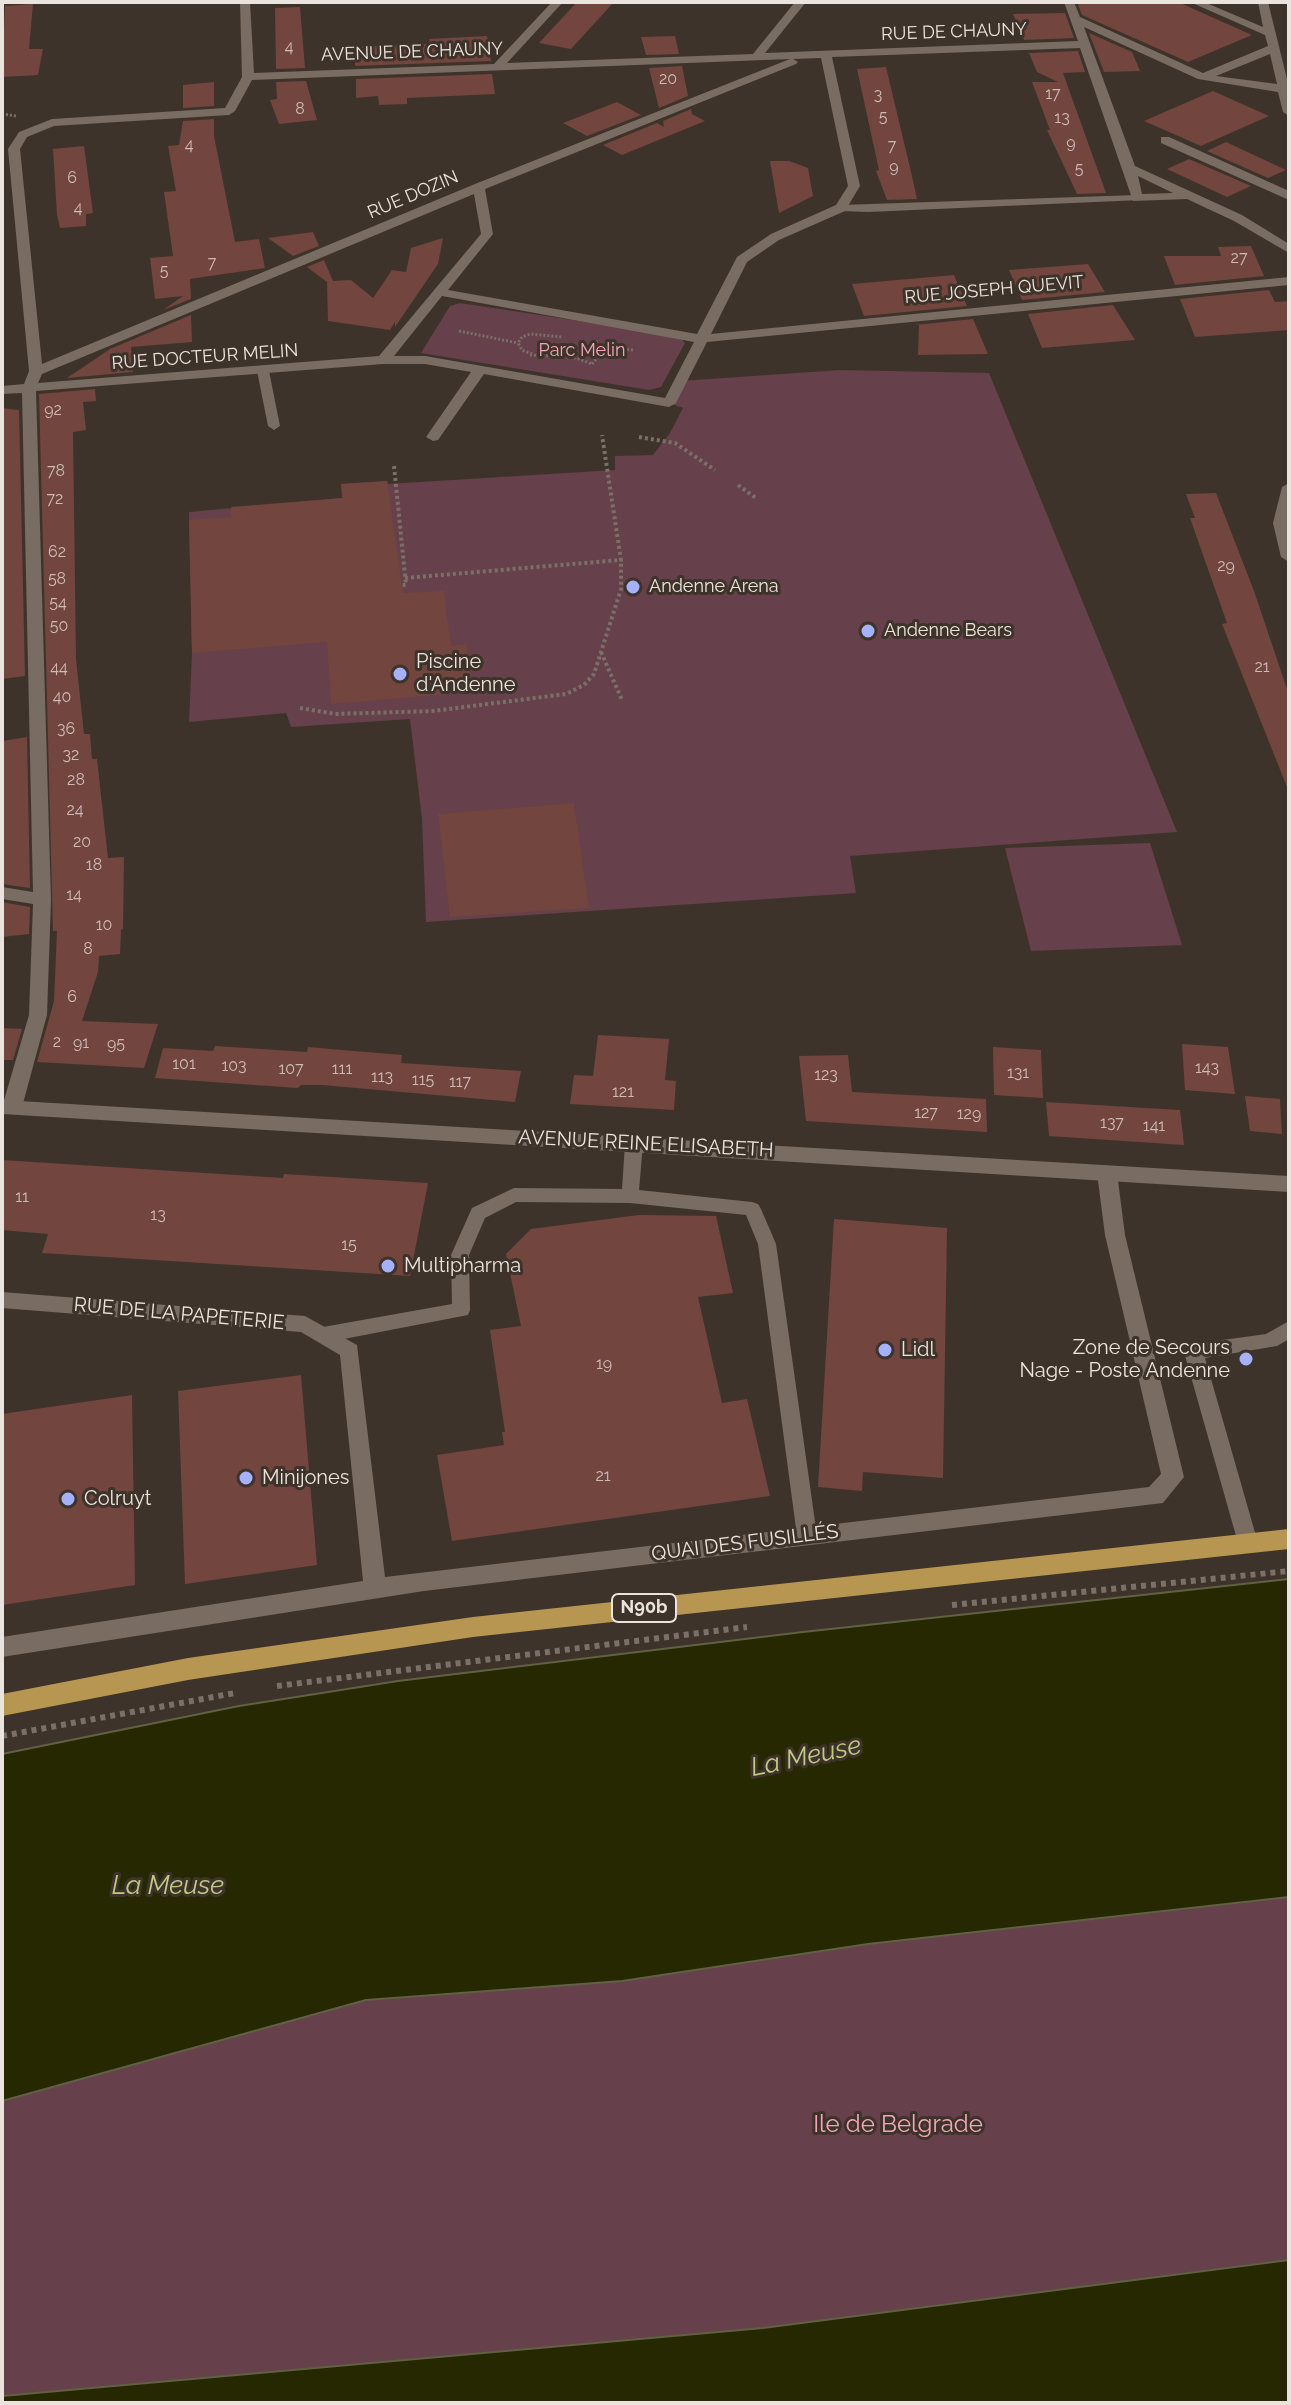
<!DOCTYPE html>
<meta charset="utf-8">
<style>
body{margin:0}
#map{position:relative;width:1291px;height:2405px;overflow:hidden;background:#3e332a;font-family:Raleway,sans-serif}
canvas{display:block}
.frame{position:absolute;inset:0;border:4px solid #ebe4de;pointer-events:none}
</style>
<div id="map">
<canvas width="1291" height="2405"></canvas>
<div class="frame"></div>
</div>
<script>
const c = document.querySelector('canvas').getContext('2d');
c.lineJoin = 'round';
function paint(path, color) {
  c.fillStyle = color;
  c.fill(path, 'evenodd');
}
function toPath(rows) {
  const path = new Path2D();
  for (const r of rows) {
    path.moveTo(r[0], r[1]);
    for (let i = 2; i < r.length; i += 2) path.lineTo(r[i], r[i + 1]);
  }
  return path;
}
function stroke(path, color, width, dash) {
  c.strokeStyle = color;
  c.lineWidth = width;
  c.lineCap = dash ? 'butt' : 'round';
  c.setLineDash(dash || []);
  c.stroke(path);
}
function label(font, color, halo, rows, align = 'center') {
  c.font = font + ' Raleway,sans-serif';
  c.lineWidth = 6;
  c.setLineDash([]);
  c.textBaseline = 'middle';
  c.strokeStyle = halo;
  c.fillStyle = color;
  for (const [text, x, y, turn = 0] of rows) {
    c.save();
    c.translate(x, y);
    c.rotate((+turn || 0) * Math.PI / 180);
    c.textAlign = isNaN(turn) ? turn : align;
    if (halo) c.strokeText(text, 0, 0);
    c.fillText(text, 0, 0);
    c.restore();
  }
}
const green = toPath([
 [460,303,679,336,685,343,661,387,649,390,421,353,450,306],
 [840,370,989,373,1177,832,850,856,856,893,426,922,422,819,410,719,291,727,286,713,189,722,192,653,189,512,342,498,341,484,387,481,388,484,615,470,615,456,653,455,670,433,683,408,669,403,681,381],
 [1150,843,1182,945,1031,951,1005,848],
 [1289,1897,1289,2260,763,2328,2,2396,2,2101,366,2000,622,1981,868,1944]
]);
const water = toPath([
 [1289,1579,1289,1897,868,1944,622,1981,366,2000,2,2101,2,1754,239,1706,398,1681,803,1632,1289,1579],
 [1289,2260,1289,2403,2,2403,2,2396,763,2328,1289,2260]
]);
const building = toPath([
 [577,2,614,2,571,49,539,43],
 [1077,2,1178,2,1252,35,1188,62,1082,15],
 [33,4,29,49,43,49,38,75,2,77,5,6],
 [300,7,305,68,276,69,275,8],
 [1065,13,1074,38,1024,40,1013,14],
 [1089,33,1132,52,1140,71,1104,72],
 [487,36,491,61,355,66,355,47,430,44,429,39],
 [675,36,679,54,646,55,641,37],
 [1078,51,1085,72,1063,73,1106,193,1077,194,1047,130,1050,130,1032,82,1058,82,1037,72,1029,53],
 [682,66,688,96,659,108,649,68],
 [886,67,912,176,917,199,887,200,876,171,879,170,857,69],
 [492,74,495,94,407,98,407,104,379,105,378,96,356,98,356,79],
 [306,81,317,120,279,124,270,100,277,99,276,82],
 [214,82,214,106,183,108,183,85],
 [1213,91,1269,116,1201,146,1144,121],
 [617,102,641,115,587,136,563,123],
 [691,109,692,114,705,121,622,155,603,145,657,123,664,127,663,121],
 [214,119,214,136,235,242,259,239,265,268,190,279,191,299,163,310,183,296,155,299,150,258,173,256,164,192,176,191,168,146,179,145,183,121],
 [1226,142,1286,170,1268,178,1207,151],
 [84,146,93,213,86,214,86,226,60,228,57,215,53,149],
 [1189,159,1251,186,1227,197,1167,169],
 [770,161,789,161,808,168,813,196,779,213],
 [313,232,319,246,293,256,268,238],
 [443,238,438,264,395,327,395,322,390,330,328,321,327,282,307,267,324,260,333,281,351,280,373,298,392,270,406,272,411,248],
 [1251,246,1264,276,1175,285,1164,256,1221,256,1218,247],
 [1088,264,1105,292,1022,300,1009,270],
 [954,275,967,306,864,316,852,284],
 [1269,290,1275,302,1289,301,1289,330,1195,337,1180,299],
 [1113,305,1135,340,1042,348,1028,314],
 [191,315,192,342,131,347,133,372,67,378,110,349],
 [973,319,988,354,918,355,919,325,915,325],
 [95,389,96,401,83,402,86,430,73,432,76,659,84,734,90,734,92,759,97,759,108,858,124,857,123,929,121,930,120,954,99,956,98,972,82,1021,158,1024,144,1068,37,1062,54,1001,57,931,53,931,39,394],
 [2,408,19,410,25,676,2,679],
 [387,481,403,593,444,591,451,646,466,644,473,692,331,704,327,642,192,653,189,520,231,517,231,507,343,498,341,484],
 [1216,493,1254,591,1289,695,1289,792,1222,624,1227,623,1190,518,1195,518,1186,494],
 [27,737,30,888,2,884,2,741],
 [574,803,589,908,450,917,438,814],
 [2,902,30,907,29,934,2,937],
 [2,1028,22,1029,13,1060,2,1060],
 [598,1035,669,1039,665,1080,676,1081,674,1110,570,1104,574,1075,593,1076],
 [1182,1044,1228,1047,1235,1094,1185,1090],
 [215,1046,307,1052,308,1047,330,1049,402,1055,401,1063,521,1071,515,1102,322,1085,301,1085,298,1088,155,1078,163,1048,213,1051],
 [993,1047,1041,1050,1043,1098,994,1095],
 [848,1055,852,1092,986,1099,987,1132,806,1121,799,1056],
 [1245,1096,1280,1099,1282,1134,1250,1131],
 [1046,1102,1180,1110,1184,1145,1049,1136],
 [2,1160,283,1178,284,1174,428,1183,410,1276,42,1253,48,1234,2,1230],
 [639,1215,716,1216,733,1293,698,1297,722,1403,747,1399,770,1496,452,1541,437,1455,504,1445,502,1432,505,1432,490,1330,521,1326,506,1254,531,1229],
 [834,1219,947,1228,943,1478,863,1472,862,1491,818,1487],
 [301,1375,317,1565,185,1584,178,1391],
 [132,1395,135,1585,2,1605,2,1414]
]);
const pathFar2 = toPath([
 [2,114,16,116],
 [459,331,518,343],
 [599,348,634,350],
 [532,354,522,350,518,343,522,337,530,334,562,337],
 [530,355,573,357,592,364],
 [592,364,598,357,596,340]
]);
const pathFar1 = toPath([
 [639,437,675,443,715,470],
 [394,466,406,585,402,585],
 [738,485,756,498],
 [405,578,621,560,602,435],
 [601,652,622,700],
 [300,708,335,714,433,711,566,694,584,685,594,674,621,589,621,560]
]);
const path = toPath([
 [952,1605,1289,1571],
 [277,1686,747,1627],
 [2,1736,235,1693]
]);
const service = toPath([
 [1137,195,1141,196,1141,200,868,212,841,211,835,208,841,205,1137,195],
 [263,367,269,371,280,426,274,430,268,426,257,371,263,367],
 [634,1137,643,1144,639,1190,752,1202,758,1204,761,1209,776,1244,817,1536,814,1542,807,1545,800,1542,797,1536,758,1244,746,1215,630,1203,516,1202,485,1218,469,1255,470,1310,468,1315,323,1343,316,1340,314,1335,316,1330,323,1327,452,1304,451,1255,472,1208,514,1188,622,1189,625,1144,634,1137],
 [1289,1321,1289,1339,1277,1346,1205,1358,1258,1543,1255,1549,1248,1552,1241,1549,1238,1543,1184,1352,1187,1347,1194,1344,1266,1334,1289,1321]
]);
const minor = toPath([
 [240,2,250,2,254,73,494,64,552,2,563,2,507,63,753,54,795,2,806,2,765,53,1078,41,1064,2,1074,2,1080,17,1203,73,1268,46,1265,35,1190,2,1204,2,1263,27,1258,2,1268,2,1289,87,1289,116,1283,112,1278,92,1198,79,1084,27,1135,166,1242,215,1289,244,1289,253,1234,221,1187,199,1133,201,1080,48,832,57,860,186,845,211,779,240,747,262,711,334,1289,277,1289,285,707,342,676,403,669,407,484,374,438,440,433,441,426,437,471,372,425,364,383,364,36,391,51,900,47,1015,22,1107,12,1114,2,1107,29,1015,33,904,2,899,2,887,33,892,22,393,2,394,2,386,24,384,29,371,8,149,19,132,52,119,225,108,242,77,240,2],
 [1270,54,1277,84,1216,76,1270,54],
 [821,58,848,186,836,205,771,234,737,257,697,334,448,290,493,234,485,189,796,64,798,62,793,59,821,58],
 [790,59,475,184,42,364,20,149,27,137,54,126,229,115,235,111,252,80,790,59],
 [1138,176,1173,193,1142,194,1138,176],
 [474,194,481,234,379,356,38,383,42,374,474,194],
 [442,296,694,342,665,398,425,356,394,356,442,296],
 [1161,137,1169,137,1289,191,1289,200,1161,143,1161,137],
 [1289,483,1287,523,1289,562,1281,557,1273,523,1282,487,1289,483],
 [1107,1166,1114,1168,1117,1173,1125,1235,1184,1477,1163,1503,424,1591,2,1657,2,1637,363,1581,340,1355,301,1332,2,1308,2,1292,305,1316,357,1345,385,1577,1149,1487,1161,1474,1105,1235,1097,1173,1100,1168,1107,1166]
]);
const secondary = toPath([
 [2,1100,1289,1176,1289,1192,2,1114,2,1100]
]);
const primary = toPath([
 [1289,1529,1289,1549,473,1637,188,1680,2,1716,2,1694,188,1658,473,1617,1289,1529]
]);
const markers = [
 [633,587,8,"#a6b1fc"],
 [868,631,8,"#a6b1fc"],
 [400,674,8,"#a6b1fc"],
 [388,1266,8,"#a6b1fc"],
 [885,1350,8,"#a6b1fc"],
 [1246,1359,8,"#a6b1fc"],
 [246,1478,8,"#a6b1fc"],
 [68,1499,8,"#a6b1fc"]
];
const numberNames = [
 ["4",289,47],
 ["20",668,79],
 ["17",1053,94],
 ["3",878,95],
 ["8",300,109],
 ["5",883,117],
 ["13",1062,118],
 ["9",1071,143],
 ["4",189,145],
 ["7",892,146],
 ["9",894,167],
 ["5",1079,169],
 ["6",72,178],
 ["4",78,208],
 ["27",1239,258],
 ["7",212,263],
 ["5",164,271],
 ["92",53,410],
 ["78",56,471],
 ["72",55,499],
 ["62",57,552],
 ["29",1226,566],
 ["58",57,579],
 ["54",58,603],
 ["50",59,626],
 ["21",1262,667],
 ["44",59,668],
 ["40",62,697],
 ["36",66,729],
 ["32",71,755],
 ["28",76,780],
 ["24",75,810],
 ["20",82,842],
 ["18",94,865],
 ["14",74,895],
 ["10",104,925],
 ["8",88,949],
 ["6",72,997],
 ["2",57,1042],
 ["91",81,1043],
 ["95",116,1044],
 ["101",184,1064],
 ["103",234,1066],
 ["143",1207,1068],
 ["107",291,1069],
 ["111",342,1069],
 ["131",1018,1073],
 ["123",826,1075],
 ["113",382,1077],
 ["115",423,1080],
 ["117",460,1082],
 ["121",623,1092],
 ["127",926,1113],
 ["129",969,1114],
 ["137",1112,1123],
 ["141",1154,1126],
 ["11",22,1197],
 ["13",158,1215],
 ["15",349,1245],
 ["19",604,1364],
 ["21",603,1476]
];
const farStreetnames = [
 ["RUE DE CHAUNY",954,32,-2],
 ["AVENUE DE CHAUNY",412,52,-2],
 ["RUE DOZIN",413,195,-23],
 ["RUE JOSEPH QUEVIT",994,290,-5],
 ["RUE DOCTEUR MELIN",205,357,-4]
];
const farParknames = [
 ["Parc Melin",582,351]
];
const farPoinames = [
 ["Andenne Arena",649,587],
 ["Andenne Bears",884,631]
];
const shields = [
 [644,1608,64]
];
const shieldNames = [
 ["N90b",644,1608]
];
const poiNames = [
 ["Piscine",416,662],
 ["d'Andenne",416,685],
 ["Multipharma",404,1266],
 ["Zone de Secours",1230,1348,"right"],
 ["Nage - Poste Andenne",1230,1371,"right"],
 ["Lidl",901,1350],
 ["Minijones",262,1478],
 ["Colruyt",84,1499]
];
const streetNames = [
 ["AVENUE REINE ELISABETH",646,1144,3],
 ["RUE DE LA PAPETERIE",179,1314,5],
 ["QUAI DES FUSILLÉS",745,1543,-7]
];
const nearParknames = [
 ["Ile de Belgrade",898,2125]
];
const nearWaternames = [
 ["La Meuse",806,1757,-12],
 ["La Meuse",168,1886]
];
paint(green, '#66404a');
paint(water, '#252800');
stroke(water, '#606043', 2);
paint(building, '#72453e');
stroke(pathFar2, '#7a7068', 3, [2, 2]);
stroke(pathFar1, '#7a7068', 4, [3, 3]);
stroke(path, '#7a7068', 6, [5, 5]);
paint(service, '#796c63');
paint(minor, '#796c63');
paint(secondary, '#796c63');
paint(primary, '#b69650');
for (const [x, y, r, color] of markers) {
  const dot = new Path2D();
  dot.arc(x, y, r, 0, 2 * Math.PI);
  c.fillStyle = color;
  c.fill(dot);
  stroke(dot, '#3e332a', 3);
}
label('16px', '#cdbcb6', null, numberNames);
label('18px', '#ebe4de', '#3e332a', farStreetnames);
label('18px', '#f2a5b9', '#3e332a', farParknames);
label('18px', '#ebe4de', '#3e332a', farPoinames, 'left');
for (const [x, y, w] of shields) {
  const box = new Path2D();
  box.roundRect(x - w / 2, y - 14, w, 28, 6);
  c.fillStyle = '#3e332a';
  c.fill(box);
  stroke(box, '#ebe4de', 2);
}
label('bold 18px', '#ebe4de', null, shieldNames);
label('20px', '#ebe4de', '#3e332a', poiNames, 'left');
label('20px', '#ebe4de', '#3e332a', streetNames);
label('24px', '#f2a5b9', '#3e332a', nearParknames);
label('italic 26px', '#c1ca83', '#3e332a', nearWaternames);
</script>
